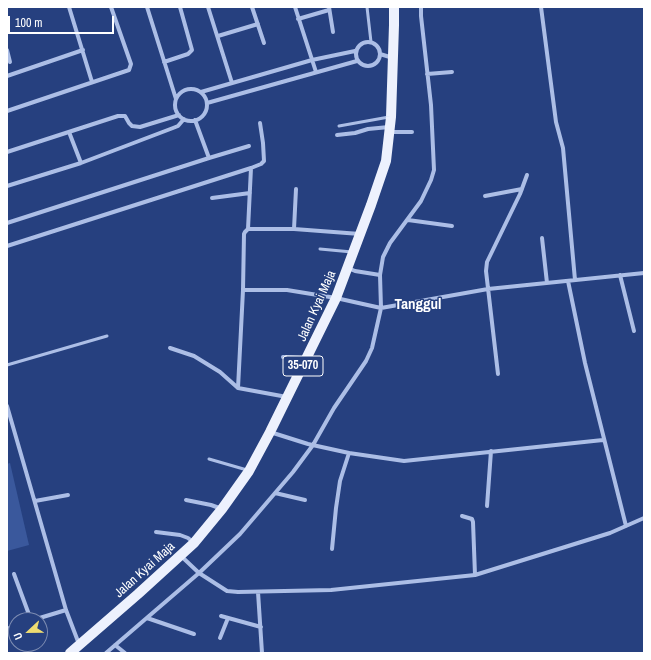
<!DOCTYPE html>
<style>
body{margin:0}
#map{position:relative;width:651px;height:660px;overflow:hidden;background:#26407f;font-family:"Archivo Narrow",sans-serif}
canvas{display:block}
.frame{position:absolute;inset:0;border:8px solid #fff;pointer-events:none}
.north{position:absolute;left:8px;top:612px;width:40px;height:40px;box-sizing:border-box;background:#26407f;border:1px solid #7d8cb2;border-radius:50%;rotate:248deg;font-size:11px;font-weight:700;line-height:16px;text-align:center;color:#fff}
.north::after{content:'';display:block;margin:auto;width:14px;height:18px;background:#eedc71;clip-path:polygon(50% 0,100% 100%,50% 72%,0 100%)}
.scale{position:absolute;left:8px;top:16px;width:106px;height:18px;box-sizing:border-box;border:2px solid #fff;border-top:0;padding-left:5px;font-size:12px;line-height:14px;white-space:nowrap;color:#fff;-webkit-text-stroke:3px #26407f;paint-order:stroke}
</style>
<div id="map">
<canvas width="651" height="660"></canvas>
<div class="frame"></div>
<div class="north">U</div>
<div class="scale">100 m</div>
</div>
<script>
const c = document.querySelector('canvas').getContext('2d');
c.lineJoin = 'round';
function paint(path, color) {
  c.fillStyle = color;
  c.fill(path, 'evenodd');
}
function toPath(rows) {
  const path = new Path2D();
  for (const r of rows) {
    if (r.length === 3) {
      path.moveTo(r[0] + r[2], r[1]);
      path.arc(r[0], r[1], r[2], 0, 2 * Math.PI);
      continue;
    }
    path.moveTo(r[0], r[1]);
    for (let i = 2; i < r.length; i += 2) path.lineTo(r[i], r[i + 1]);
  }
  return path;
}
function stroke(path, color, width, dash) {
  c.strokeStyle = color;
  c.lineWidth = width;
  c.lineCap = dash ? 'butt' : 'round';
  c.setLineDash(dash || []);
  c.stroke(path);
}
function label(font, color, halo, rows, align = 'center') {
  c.font = font + ' "Archivo Narrow",sans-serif';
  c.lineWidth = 3;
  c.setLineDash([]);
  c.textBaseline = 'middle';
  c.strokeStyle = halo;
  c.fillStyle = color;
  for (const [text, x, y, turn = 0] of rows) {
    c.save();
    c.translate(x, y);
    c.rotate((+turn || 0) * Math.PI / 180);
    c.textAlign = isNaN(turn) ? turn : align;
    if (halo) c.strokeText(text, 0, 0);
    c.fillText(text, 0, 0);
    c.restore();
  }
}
const green = toPath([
 [10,463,29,545,7,551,7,464]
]);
const lane = toPath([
 [367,7,371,42],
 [339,126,389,117],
 [320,249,352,252],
 [7,365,107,336],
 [209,459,247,470]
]);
const street = toPath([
 [69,7,92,82],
 [147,7,176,99],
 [208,7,232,83],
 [252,7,264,43],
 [295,7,316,72],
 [329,7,333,32],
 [541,7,556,122,563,148,575,280],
 [298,19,329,10],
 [218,36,258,24],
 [368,54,12],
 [7,50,10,62],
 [380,54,393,58],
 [164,62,188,54,192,50,180,7],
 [427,74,452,72],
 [7,76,83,50],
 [191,105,16],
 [201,92,312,60,355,51],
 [207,103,357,61],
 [7,111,129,70,131,64,111,7],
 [69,132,81,163],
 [390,132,412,132],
 [337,135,355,133,368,129,389,127],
 [7,152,118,116,125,116,129,123,132,126,140,127,179,115],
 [209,158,249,146],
 [251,168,261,164,264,161,263,143,260,123],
 [7,186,81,163,173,128,178,126,184,119],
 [485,196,522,189],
 [212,198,250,193],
 [408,220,452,226],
 [7,223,209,158,195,120],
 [248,229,294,229,360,234],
 [294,229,296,189],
 [542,238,547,283],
 [7,246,251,168,248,229,245,232,244,234,243,290,238,388,287,397],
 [348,268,355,271,380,275],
 [620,275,634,331],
 [568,281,585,363,626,526],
 [243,290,287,290,336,298,381,308,488,289,644,273],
 [170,348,194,356,220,372,238,388],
 [283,357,305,358],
 [498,374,486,271,487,262,520,194,527,175],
 [7,406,66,610,79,644],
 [270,432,308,444,349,453,404,461,603,440],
 [275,493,305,500],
 [186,500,211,505,222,509],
 [35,501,68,495],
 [487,506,491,451],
 [462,516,472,519,473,522,475,575],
 [156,532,180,535,188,538,193,542],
 [332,549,336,508,340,481,349,453],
 [181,556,199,573,227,591,238,592,331,590,475,575,610,533,644,518],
 [14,574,31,620],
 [258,592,262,653],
 [221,616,261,627],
 [147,618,194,634],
 [33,620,66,610],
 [7,629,16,626],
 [220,638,228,618],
 [115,645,125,653],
 [106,653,199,573,240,534,293,472,313,445,334,408,366,361,372,348,381,308,380,275,383,257,390,243,421,201,431,180,434,170,431,105,421,16,421,7]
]);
const primary = toPath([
 [70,653,138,594,194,543,222,509,249,471,270,432,336,298,371,205,386,161,391,117,394,25,394,7]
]);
const shields = [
 [303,366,40]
];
const shieldNames = [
 ["35-070",303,366]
];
const streetNames = [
 ["Jalan Kyai Maja",317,306,-66],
 ["Jalan Kyai Maja",145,570,-42]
];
const quarterNames = [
 ["Tanggul",418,305]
];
paint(green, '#3a589c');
stroke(lane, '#acbee6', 3);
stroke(street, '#acbee6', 4);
stroke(primary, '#edf1fd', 10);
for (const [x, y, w] of shields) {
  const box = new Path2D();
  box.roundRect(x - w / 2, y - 10, w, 20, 3);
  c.fillStyle = '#26407f';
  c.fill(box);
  stroke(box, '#fff', 1);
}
label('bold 12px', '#fff', null, shieldNames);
label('13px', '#fff', '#26407f', streetNames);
label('bold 15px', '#fff', '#26407f', quarterNames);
</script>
